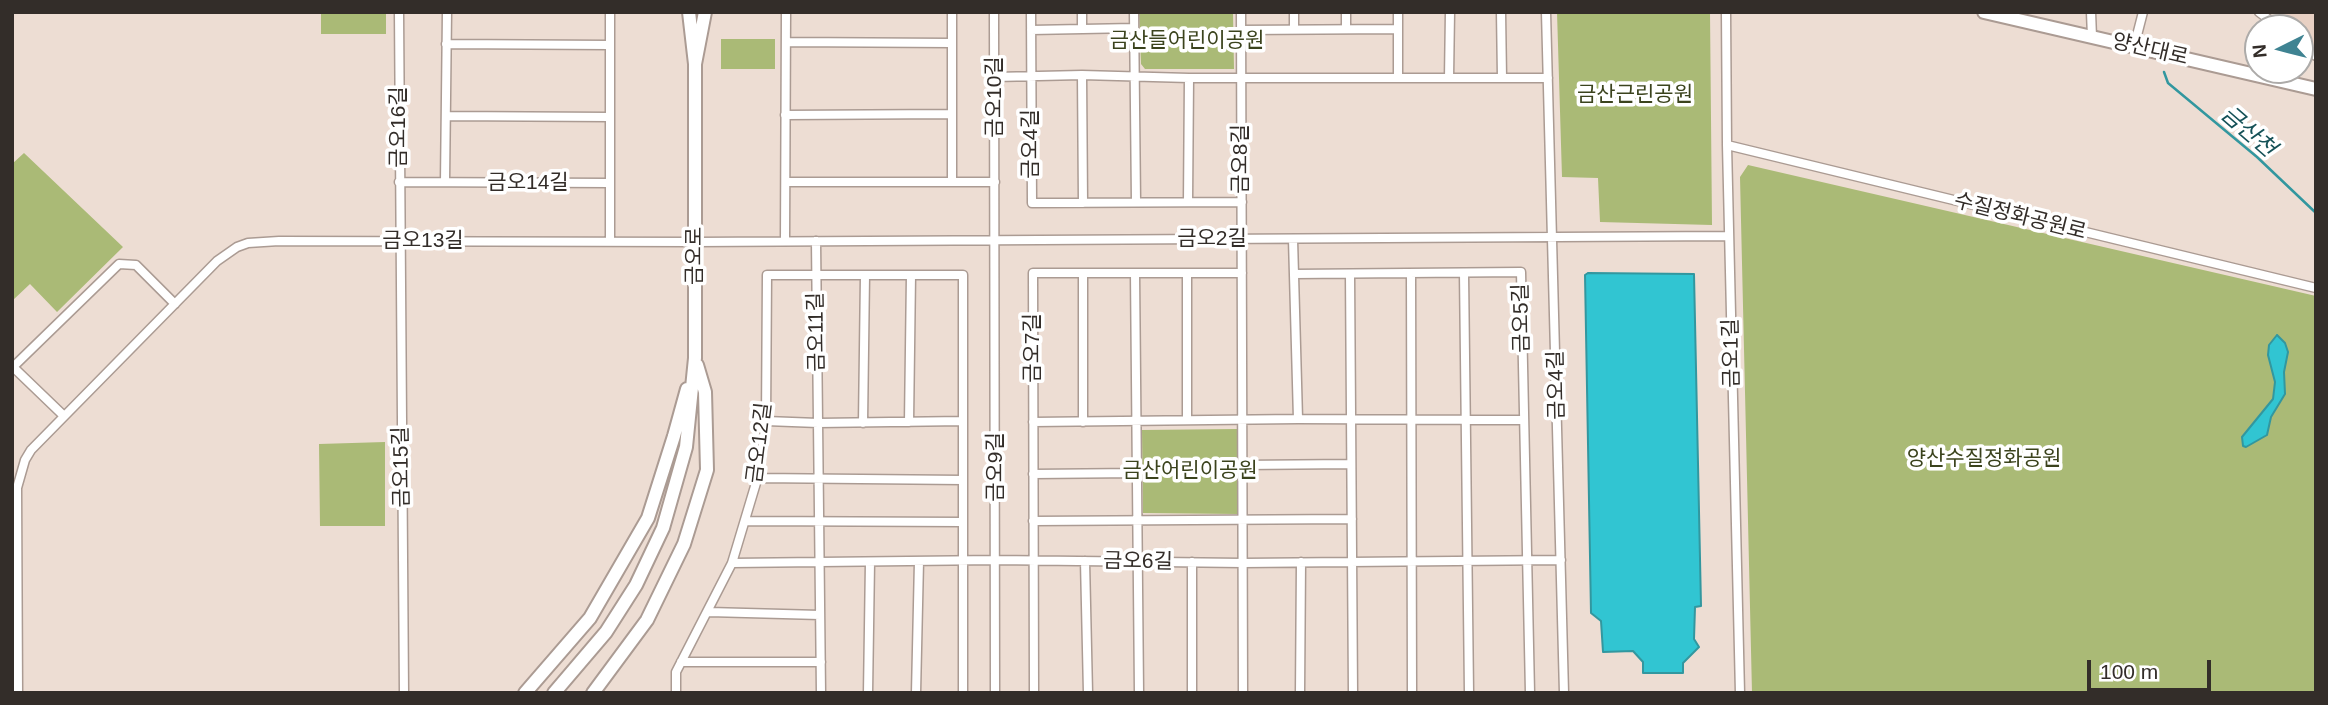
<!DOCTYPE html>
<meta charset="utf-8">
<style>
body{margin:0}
#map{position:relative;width:2328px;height:705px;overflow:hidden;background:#edddd3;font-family:Helvetica,sans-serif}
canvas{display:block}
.frame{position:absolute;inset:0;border:14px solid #332d29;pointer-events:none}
.north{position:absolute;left:2244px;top:14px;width:70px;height:70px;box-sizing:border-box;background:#fff;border:2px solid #adaba9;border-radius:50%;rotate:264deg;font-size:19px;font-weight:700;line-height:28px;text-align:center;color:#332d29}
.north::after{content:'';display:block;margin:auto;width:24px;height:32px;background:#3f8392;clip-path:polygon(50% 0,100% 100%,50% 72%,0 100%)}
.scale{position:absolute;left:2087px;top:660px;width:124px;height:32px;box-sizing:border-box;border:4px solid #332d29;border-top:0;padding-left:9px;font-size:21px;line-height:24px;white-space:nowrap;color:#332d29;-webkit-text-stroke:5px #fff;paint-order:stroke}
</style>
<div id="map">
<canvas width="2328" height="705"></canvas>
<div class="frame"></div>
<div class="north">N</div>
<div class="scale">100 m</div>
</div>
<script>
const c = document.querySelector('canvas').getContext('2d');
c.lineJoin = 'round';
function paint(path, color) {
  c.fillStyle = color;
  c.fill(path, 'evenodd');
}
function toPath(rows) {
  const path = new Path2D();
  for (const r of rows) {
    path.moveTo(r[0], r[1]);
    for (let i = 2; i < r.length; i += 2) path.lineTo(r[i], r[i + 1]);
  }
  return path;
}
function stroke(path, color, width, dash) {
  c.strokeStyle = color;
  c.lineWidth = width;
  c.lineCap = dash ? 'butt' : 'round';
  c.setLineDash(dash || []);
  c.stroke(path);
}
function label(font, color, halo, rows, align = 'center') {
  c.font = font + ' Helvetica,"Noto Sans KR",sans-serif';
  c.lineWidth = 7;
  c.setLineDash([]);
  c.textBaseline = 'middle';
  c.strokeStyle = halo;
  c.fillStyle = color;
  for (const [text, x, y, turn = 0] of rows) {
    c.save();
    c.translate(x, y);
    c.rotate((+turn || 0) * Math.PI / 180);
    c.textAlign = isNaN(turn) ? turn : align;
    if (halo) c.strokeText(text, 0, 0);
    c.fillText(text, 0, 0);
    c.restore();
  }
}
const built = toPath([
 [2281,12,2316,12,2316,48,2300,38,2300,28,2287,28]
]);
const green = toPath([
 [321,12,386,12,386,34,321,34],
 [1139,12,1233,12,1234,69,1145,69,1141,64],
 [1557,12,1710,12,1712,225,1600,222,1598,178,1562,177],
 [721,39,775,39,775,69,721,69],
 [24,153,123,247,57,312,30,284,12,301,12,164],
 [1748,165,2316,296,2316,693,1752,693,1740,177],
 [1237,429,1237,514,1143,513,1142,430],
 [385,442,385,526,320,526,319,444]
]);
const water = toPath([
 [1588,273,1694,274,1701,606,1695,607,1694,639,1699,647,1683,663,1683,673,1643,673,1643,662,1633,651,1603,652,1601,621,1591,613,1585,275,1588,273],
 [2277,335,2285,343,2288,352,2284,372,2285,394,2271,417,2267,435,2246,447,2243,446,2242,437,2273,399,2275,382,2268,355,2269,345,2277,335]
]);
const stream = toPath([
 [2164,72,2168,83,2257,157,2316,213]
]);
const minor = toPath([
 [399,12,404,693],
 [952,12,952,182],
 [994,12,995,693],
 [1031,12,1032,203,1242,202],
 [1134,12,1136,202],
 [1241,12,1243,693],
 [1346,12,1346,29],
 [1398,12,1398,78],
 [1501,12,1502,78],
 [1546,12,1564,693],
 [1726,12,1727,145,1740,693],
 [2091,12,2092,37],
 [2259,12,2280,28],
 [1294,28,1294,12],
 [1082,29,1082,12],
 [1031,30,1134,28],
 [1241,30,1398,29],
 [786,42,952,43],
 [446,44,610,45],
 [2300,44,2316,56],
 [2134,47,2143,12],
 [1082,75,1083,203],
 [995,77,1082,75,1189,78,1548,78],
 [1449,78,1450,12],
 [785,115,952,114],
 [446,116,610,117],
 [1727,145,2316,288],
 [399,182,610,183],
 [445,182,447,12],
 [786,182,995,182],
 [1188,202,1189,78],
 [1293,239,1298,419],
 [610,241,610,12],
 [785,241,786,12],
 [816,241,821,693],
 [1083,273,1083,422],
 [1135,273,1139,693],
 [1187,273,1187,420],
 [1411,273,1412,693],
 [1464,273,1469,693],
 [1294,274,1521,272,1530,693],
 [1350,274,1353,693],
 [12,366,64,416],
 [13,367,119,264,136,265,175,304],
 [766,421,818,423,963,421],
 [909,422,911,275],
 [1033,422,1298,419,1524,420],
 [863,423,865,275],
 [1242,465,1351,464],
 [1033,474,1137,473],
 [758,478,963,480],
 [747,521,963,522],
 [1033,521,1352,519],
 [1085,561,1088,693],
 [1192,562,1192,693],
 [732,563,996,560,1243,563,1561,560],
 [709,612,820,615],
 [681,662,821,662],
 [18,693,17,488,25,460,31,450,217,261,237,247,248,243,279,241,695,242,1729,236],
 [676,693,676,672,732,563,759,473,766,421,767,275,963,275,963,693],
 [868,693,870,562],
 [916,693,919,561],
 [1034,693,1033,273,1242,273],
 [1300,693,1301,562]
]);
const primary = toPath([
 [689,12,695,64,705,12],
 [1984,12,2316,89],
 [525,693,590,618,648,518,674,436,687,389],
 [554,693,606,632,636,585,663,528,686,447,695,358,695,64],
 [593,693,647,620,684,544,707,470,705,392,697,365]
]);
const parkNames = [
 ["금산들어린이공원",1187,41],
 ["금산근린공원",1635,95],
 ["양산수질정화공원",1984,459],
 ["금산어린이공원",1190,471]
];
const streetNames = [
 ["양산대로",2150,50,13],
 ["금오10길",995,97,-90],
 ["금오16길",399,127,-90],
 ["금오4길",1031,144,-90],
 ["금오8길",1241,159,-90],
 ["금오14길",528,183],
 ["수질정화공원로",2020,217,14],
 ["금오2길",1212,239],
 ["금오13길",423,241],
 ["금오로",695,256,-90],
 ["금오5길",1522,318,-91],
 ["금오11길",817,332,-91],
 ["금오7길",1033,348,-90],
 ["금오1길",1732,353,-91],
 ["금오4길",1557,385,-91],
 ["금오12길",760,443,-83],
 ["금오15길",402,467,-91],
 ["금오9길",996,467,-90],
 ["금오6길",1138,562,1]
];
const waterNames = [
 ["금산천",2248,132,41]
];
paint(built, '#e8d0c3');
paint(green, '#aaba76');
paint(water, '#31c5d2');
stroke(water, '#32979f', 2);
stroke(stream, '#32979f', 2.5);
stroke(minor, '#ab9b93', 11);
stroke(primary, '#ab9b93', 16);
stroke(minor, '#fff', 8);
stroke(primary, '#fff', 12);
label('21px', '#3b431d', '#fff', parkNames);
label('21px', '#332d29', '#fff', streetNames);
label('italic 23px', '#155157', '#fff', waterNames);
</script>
